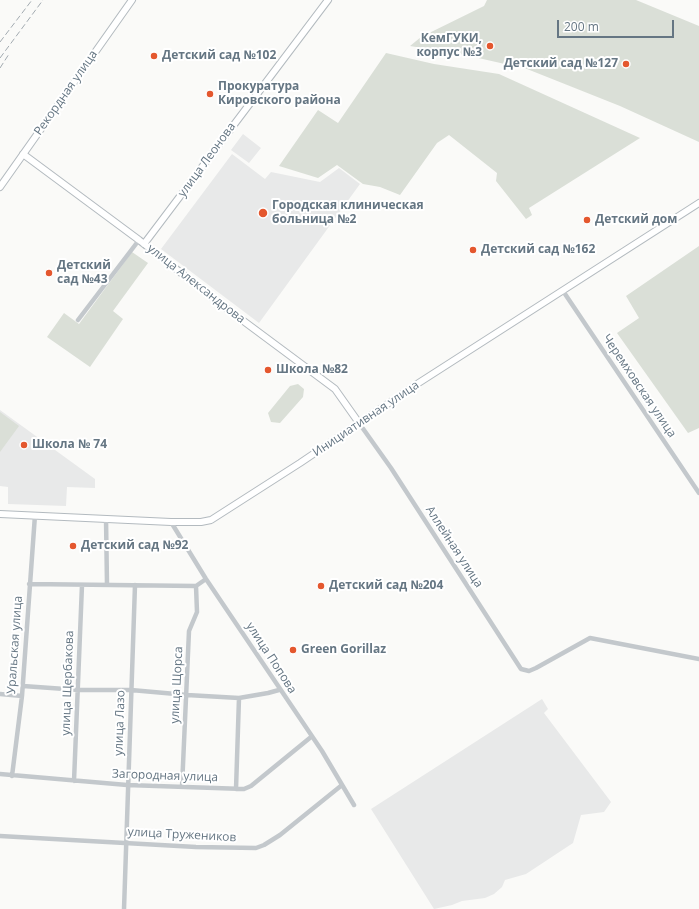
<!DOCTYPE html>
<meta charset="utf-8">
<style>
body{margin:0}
#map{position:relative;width:699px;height:909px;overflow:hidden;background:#fafaf8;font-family:"Open Sans",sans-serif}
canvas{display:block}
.scale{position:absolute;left:557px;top:20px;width:117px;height:18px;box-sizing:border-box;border:2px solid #657683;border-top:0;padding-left:5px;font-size:12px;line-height:14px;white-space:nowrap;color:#657683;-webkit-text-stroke:3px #fff;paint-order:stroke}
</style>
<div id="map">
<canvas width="699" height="909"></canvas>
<div class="scale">200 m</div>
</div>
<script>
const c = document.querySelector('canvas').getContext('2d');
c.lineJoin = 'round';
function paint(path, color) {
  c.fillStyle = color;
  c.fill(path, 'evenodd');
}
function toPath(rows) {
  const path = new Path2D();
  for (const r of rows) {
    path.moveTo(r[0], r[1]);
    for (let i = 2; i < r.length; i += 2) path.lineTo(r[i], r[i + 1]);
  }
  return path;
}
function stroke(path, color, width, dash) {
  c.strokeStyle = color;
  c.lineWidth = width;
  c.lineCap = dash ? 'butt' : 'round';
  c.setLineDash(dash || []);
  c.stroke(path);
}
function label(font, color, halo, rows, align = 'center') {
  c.font = font + ' "Open Sans",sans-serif';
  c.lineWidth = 4;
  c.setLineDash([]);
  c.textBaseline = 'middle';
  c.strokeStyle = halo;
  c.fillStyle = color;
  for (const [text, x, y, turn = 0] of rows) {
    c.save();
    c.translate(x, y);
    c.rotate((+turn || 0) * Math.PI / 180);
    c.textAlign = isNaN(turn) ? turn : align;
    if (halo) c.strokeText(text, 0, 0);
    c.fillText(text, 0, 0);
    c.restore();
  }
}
const built = toPath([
 [243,134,261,148,249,163,231,150],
 [232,154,265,179,271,172,320,182,339,168,360,184,259,323,161,249],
 [0,410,95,479,95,488,67,487,66,506,8,504,8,487,0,486],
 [542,699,548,709,544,713,611,802,604,812,581,815,573,843,526,874,505,880,502,887,494,894,485,898,462,901,452,905,434,909,371,809]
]);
const green = toPath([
 [487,0,636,0,699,26,699,142,620,106,527,69,465,55,410,46,421,37,484,6],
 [386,53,434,64,499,74,640,138,529,208,532,215,526,219,496,181,497,173,449,135,437,143,400,195,380,187,363,184,337,165,318,178,279,166,318,110,338,123],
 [699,246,699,428,688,433,617,333,639,318,626,296],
 [132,252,148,263,113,311,123,319,90,367,47,337,64,313,79,324],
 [298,384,304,389,303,397,280,423,271,422,268,413,290,386],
 [0,412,19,426,0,452]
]);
const street = toPath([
 [563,291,699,493],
 [78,320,139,240],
 [359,423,391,468,521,669,529,671,536,668,590,638,699,659],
 [106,518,107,585],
 [171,522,206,579,322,751,354,805],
 [29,584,196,586,206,579],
 [23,686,79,690,131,690,187,695,239,698,268,693,279,690],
 [0,694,22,696],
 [0,774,127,785,244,789,251,786,311,737],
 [12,776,22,696,35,515],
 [74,781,82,585],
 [182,787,189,631,197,612,196,586],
 [236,789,239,698],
 [0,836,196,847,256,848,264,845,280,835,342,785],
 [124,909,135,585]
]);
const secondary = toPath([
 [23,154,139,240,222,305,335,389,359,423],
 [0,187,132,0],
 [144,244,328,0],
 [0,514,171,522,201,522,211,520,300,463,417,384,699,203]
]);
const rail = toPath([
 [0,42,32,0],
 [0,58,43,0],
 [0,68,9,54]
]);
const markers = [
 [490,46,4,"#e4572e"],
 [154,56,4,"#e4572e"],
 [626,64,4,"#e4572e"],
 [210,94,4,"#e4572e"],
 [263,213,5,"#e4572e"],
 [587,220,4,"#e4572e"],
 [473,250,4,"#e4572e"],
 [49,273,4,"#e4572e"],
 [268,370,4,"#e4572e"],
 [24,445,4,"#e4572e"],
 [73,546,4,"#e4572e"],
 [321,586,4,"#e4572e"],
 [293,650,4,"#e4572e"]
];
const poiNames = [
 ["КемГУКИ,",482,39,"right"],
 ["корпус №3",482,53,"right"],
 ["Детский сад №102",162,56],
 ["Детский сад №127",618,64,"right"],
 ["Прокуратура",218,87],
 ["Кировского района",218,101],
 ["Городская клиническая",272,206],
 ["больница №2",272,220],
 ["Детский дом",595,220],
 ["Детский сад №162",481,250],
 ["Детский",57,266],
 ["сад №43",57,280],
 ["Школа №82",276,370],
 ["Школа № 74",32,445],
 ["Детский сад №92",81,546],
 ["Детский сад №204",329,586],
 ["Green Gorillaz",301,650]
];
const streetNames = [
 ["Рекордная улица",66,93,-55],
 ["улица Леонова",207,160,-54],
 ["улица Александрова",196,284,38],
 ["Черемховская улица",639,386,56],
 ["Инициативная улица",366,419,-34],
 ["Аллейная улица",454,547,57],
 ["Уральская улица",15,645,-86],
 ["улица Попова",271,658,57],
 ["улица Щербакова",68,683,-88],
 ["улица Щорса",177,685,-87],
 ["улица Лазо",120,723,-88],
 ["Загородная улица",165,776,2],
 ["улица Тружеников",182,835,3]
];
paint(built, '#e8e9e9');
paint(green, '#dadfd7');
stroke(secondary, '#b3babf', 8);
stroke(street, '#c3c8cc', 4.5);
stroke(secondary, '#fff', 6);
stroke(rail, '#a2aab0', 1, [6, 3]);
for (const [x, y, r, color] of markers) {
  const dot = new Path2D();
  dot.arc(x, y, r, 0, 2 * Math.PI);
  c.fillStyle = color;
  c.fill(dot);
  stroke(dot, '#fff', 1.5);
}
label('bold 12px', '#657683', '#fff', poiNames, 'left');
label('12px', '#657683', '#fff', streetNames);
</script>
